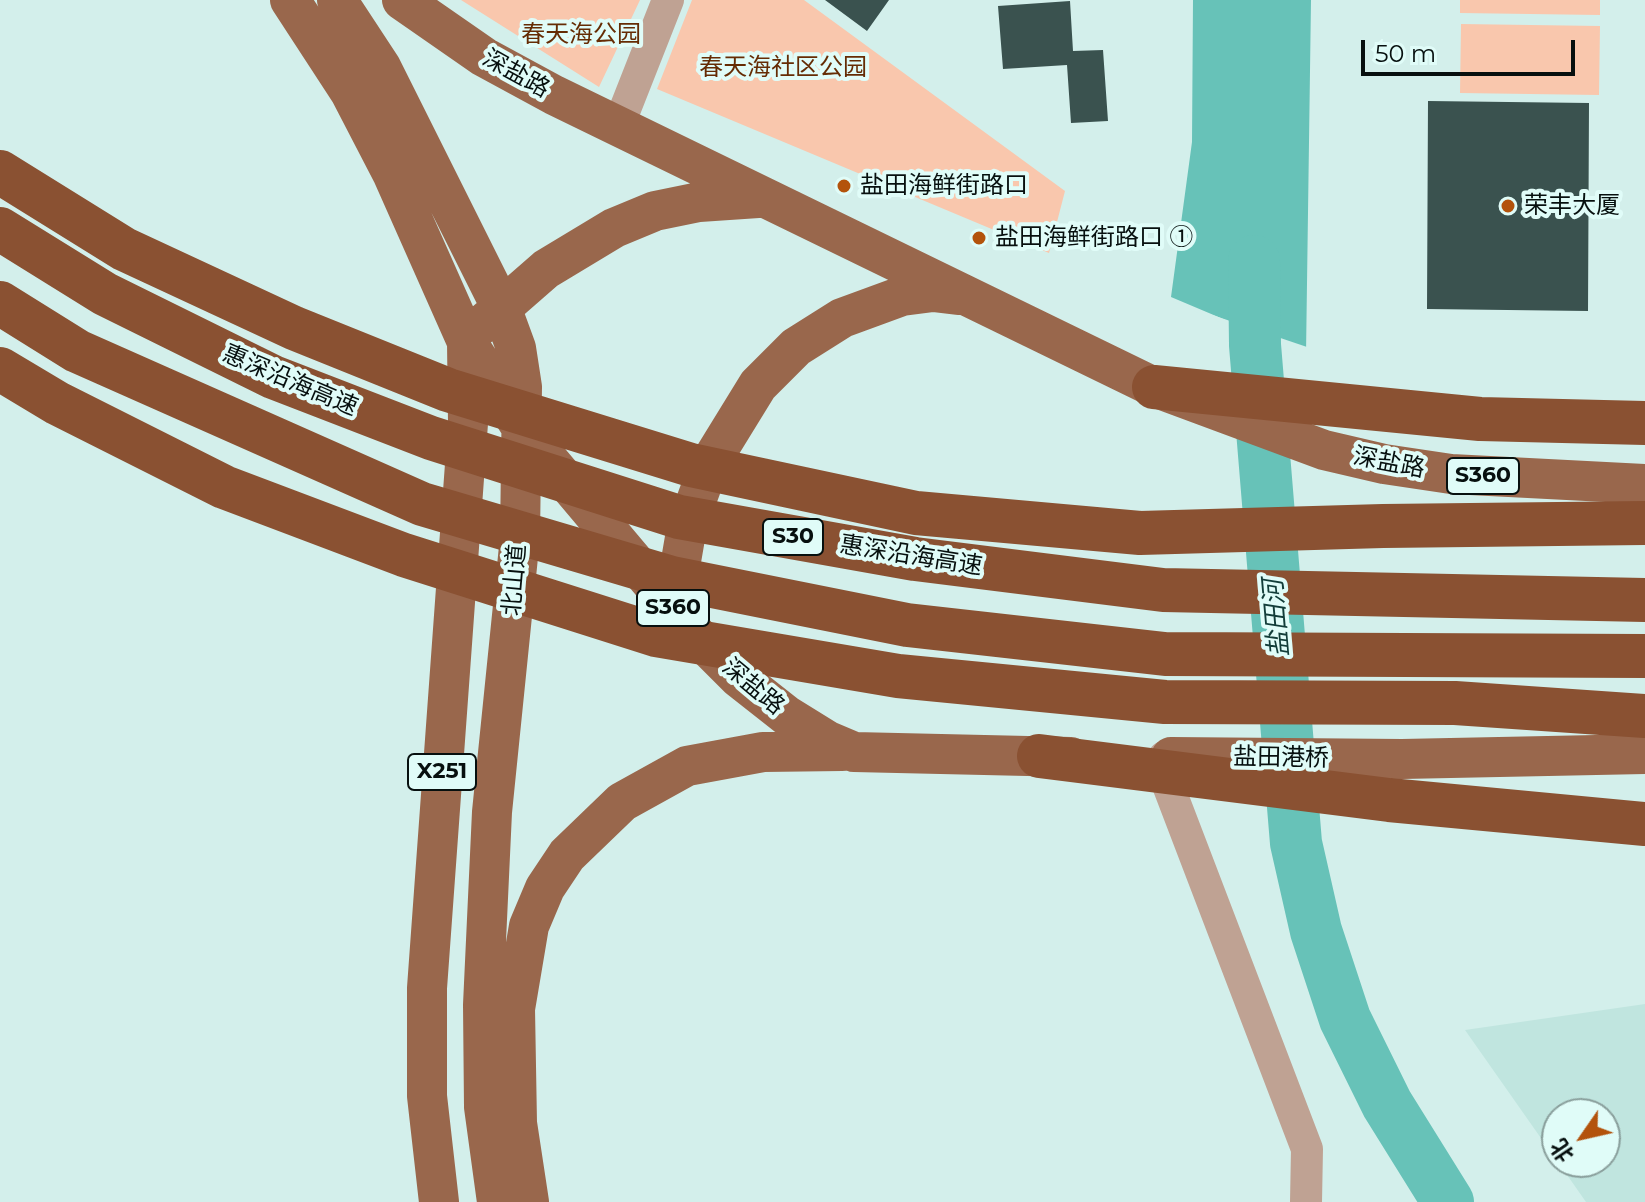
<!DOCTYPE html>
<meta charset="utf-8">
<style>
body{margin:0}
#map{position:relative;width:1645px;height:1202px;overflow:hidden;background:#d3efeb;font-family:Montserrat,"Noto Sans SC",sans-serif}
canvas{display:block}
.north{position:absolute;left:1541px;top:1098px;width:80px;height:80px;box-sizing:border-box;background:#e0fcf8;border:2px solid #899e9b;border-radius:50%;rotate:236deg;font-size:22px;font-weight:700;line-height:32px;text-align:center;color:#07100f}
.north::after{content:'';display:block;margin:auto;width:28px;height:36px;background:#b3530c;clip-path:polygon(50% 0,100% 100%,50% 72%,0 100%)}
.scale{position:absolute;left:1361px;top:40px;width:214px;height:36px;box-sizing:border-box;border:4px solid #07100f;border-top:0;padding-left:10px;font-size:24px;line-height:28px;white-space:nowrap;color:#07100f;-webkit-text-stroke:6px #e0fcf8;paint-order:stroke}
</style>
<div id="map">
<canvas width="1645" height="1202"></canvas>
<div class="north">北</div>
<div class="scale">50 m</div>
</div>
<script>
const c = document.querySelector('canvas').getContext('2d');
c.lineJoin = 'round';
function paint(path, color) {
  c.fillStyle = color;
  c.fill(path, 'evenodd');
}
function toPath(rows) {
  const path = new Path2D();
  for (const r of rows) {
    path.moveTo(r[0], r[1]);
    for (let i = 2; i < r.length; i += 2) path.lineTo(r[i], r[i + 1]);
  }
  return path;
}
function stroke(path, color, width, dash) {
  c.strokeStyle = color;
  c.lineWidth = width;
  c.lineCap = dash ? 'butt' : 'round';
  c.setLineDash(dash || []);
  c.stroke(path);
}
function label(font, color, halo, rows, align = 'center') {
  c.font = font + ' Montserrat,"Noto Sans SC",sans-serif';
  c.lineWidth = 8;
  c.setLineDash([]);
  c.textBaseline = 'middle';
  c.strokeStyle = halo;
  c.fillStyle = color;
  for (const [text, x, y, turn = 0] of rows) {
    c.save();
    c.translate(x, y);
    c.rotate((+turn || 0) * Math.PI / 180);
    c.textAlign = isNaN(turn) ? turn : align;
    if (halo) c.strokeText(text, 0, 0);
    c.fillText(text, 0, 0);
    c.restore();
  }
}
const built = toPath([
 [1645,1004,1645,1202,1586,1202,1558,1162,1605,1162,1605,1114,1557,1114,1557,1161,1465,1030]
]);
const green = toPath([
 [461,0,640,0,599,87],
 [692,0,804,0,1065,191,1049,253,657,89],
 [1460,0,1600,0,1600,15,1460,13],
 [1461,24,1600,26,1599,95,1460,93]
]);
const water = toPath([
 [1193,0,1311,0,1306,354,1171,297,1192,142]
]);
const pier = toPath([
 [1171,301,1310,348,1310,356,1304,358]
]);
const river = toPath([
 [1254,261,1255,345,1296,843,1316,931,1345,1019,1387,1104,1448,1202]
]);
const building = toPath([
 [825,0,889,0,867,31],
 [1070,1,1073,51,1103,50,1108,121,1071,123,1067,65,1003,69,998,6],
 [1428,101,1589,103,1588,311,1427,309]
]);
const minor = toPath([
 [618,127,668,0],
 [1164,757,1163,772,1307,1149,1306,1202]
]);
const major = toPath([
 [290,0,350,92,392,173,467,342,468,423,427,988,427,1096,439,1202],
 [337,0,381,67,501,307,516,348,522,387,520,537,492,812,483,1005,484,1107,497,1202],
 [402,0,484,57,554,95,1154,387,1324,450,1384,464,1451,474,1645,484],
 [483,324,546,269,614,228,655,211,699,202,758,198],
 [467,342,523,430,695,634,739,678,786,715,828,741,854,752,1071,757],
 [686,610,681,561,687,526,710,463,758,385,796,347,842,318,902,296,933,292,958,295],
 [1171,757,1402,759,1645,754],
 [529,1202,517,1123,515,1009,529,926,545,888,567,855,622,802,687,766,763,752,842,751]
]);
const highway = toPath([
 [0,172,124,249,294,328,448,390,691,465,916,513,1140,533,1383,526,1645,523],
 [0,229,105,294,273,377,431,438,679,517,915,559,1163,590,1645,600],
 [0,303,77,351,422,504,672,578,907,625,1165,654,1645,656],
 [0,369,57,403,224,487,404,555,656,635,898,676,1165,702,1455,703,1645,716],
 [1154,387,1480,419,1645,423],
 [1039,756,1389,800,1645,824]
]);
const markers = [
 [844,186,8,"#b3530c"],
 [1508,206,8,"#b3530c"],
 [979,238,8,"#b3530c"]
];
const shields = [
 [1483,476,72],
 [793,537,60],
 [673,608,72],
 [442,772,68]
];
const shieldNames = [
 ["S360",1483,476],
 ["S30",793,537],
 ["S360",673,608],
 ["X251",442,772]
];
const parkNames = [
 ["春天海公园",581,35],
 ["春天海社区公园",783,68]
];
const streetNames = [
 ["深盐路",516,74,29],
 ["惠深沿海高速",290,381,23],
 ["深盐路",1389,463,11],
 ["惠深沿海高速",911,556,9],
 ["北山道",515,580,-85],
 ["深盐路",753,687,40],
 ["盐田港桥",1281,758,1]
];
const poiNames = [
 ["盐田海鲜街路口",860,186],
 ["荣丰大厦",1524,206],
 ["盐田海鲜街路口 ①",995,238]
];
const waterNames = [
 ["盐田河",1277,618,-95]
];
paint(built, '#c0e5df');
paint(green, '#f9c7ad');
paint(water, '#67c2b8');
paint(pier, '#d3efeb');
stroke(river, '#67c2b8', 52);
paint(building, '#3a524f');
stroke(minor, '#bfa293', 32);
stroke(major, '#99674c', 40);
stroke(highway, '#8a5132', 44);
for (const [x, y, r, color] of markers) {
  const dot = new Path2D();
  dot.arc(x, y, r, 0, 2 * Math.PI);
  c.fillStyle = color;
  c.fill(dot);
  stroke(dot, '#e0fcf8', 3);
}
for (const [x, y, w] of shields) {
  const box = new Path2D();
  box.roundRect(x - w / 2, y - 18, w, 36, 6);
  c.fillStyle = '#e0fcf8';
  c.fill(box);
  stroke(box, '#07100f', 2);
}
label('bold 22px', '#07100f', null, shieldNames);
label('24px', '#652c04', '#e0fcf8', parkNames);
label('24px', '#07100f', '#e0fcf8', streetNames);
label('24px', '#07100f', '#e0fcf8', poiNames, 'left');
label('italic 26px', '#123d39', '#e0fcf8', waterNames);
</script>
